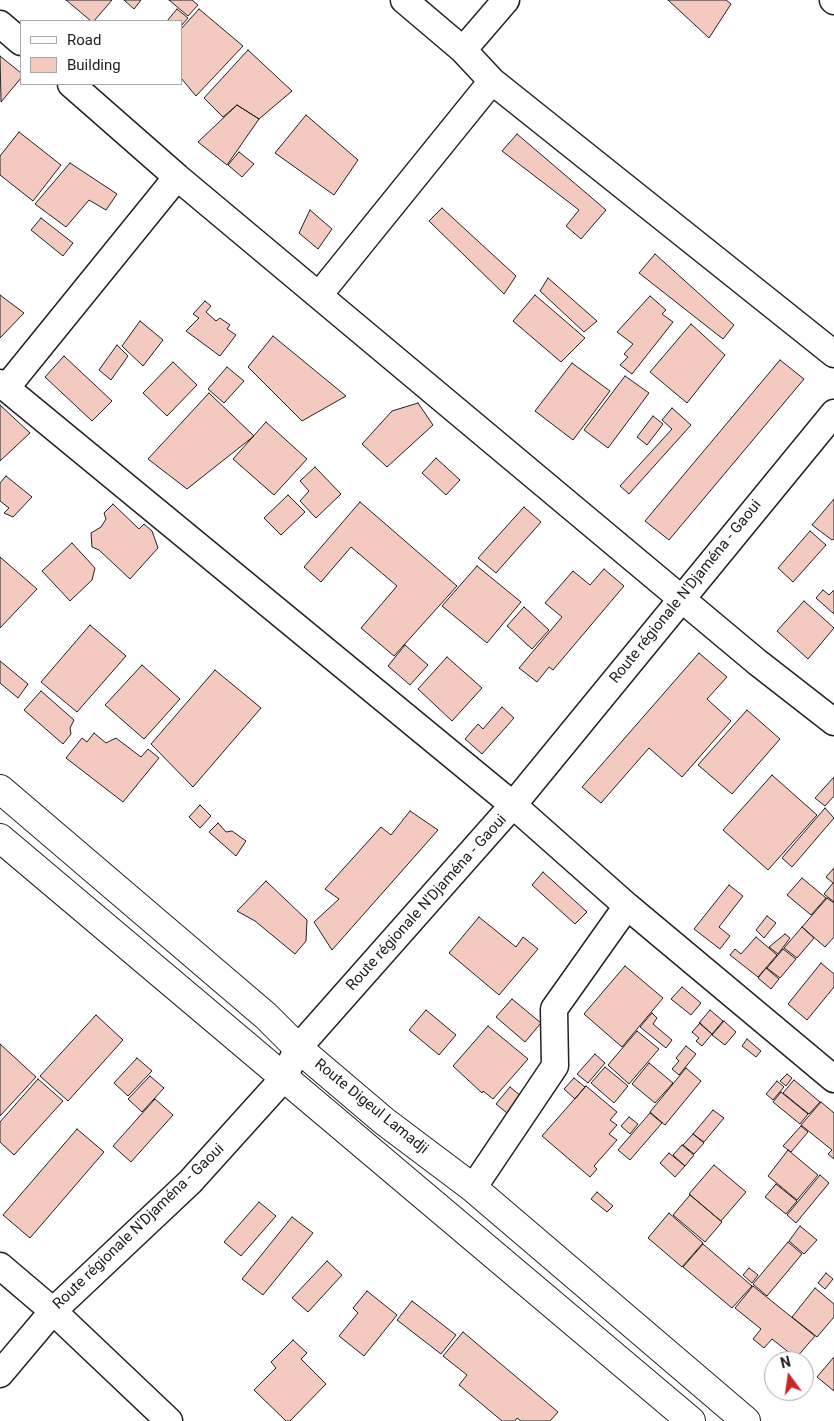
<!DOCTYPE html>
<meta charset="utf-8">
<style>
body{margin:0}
#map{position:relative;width:834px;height:1421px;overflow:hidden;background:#fff;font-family:Roboto,sans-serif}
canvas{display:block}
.legend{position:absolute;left:20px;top:20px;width:162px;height:65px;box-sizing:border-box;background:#fff;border:1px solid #a7a7a7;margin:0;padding:6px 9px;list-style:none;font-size:15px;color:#222}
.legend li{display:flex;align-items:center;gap:10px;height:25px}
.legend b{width:25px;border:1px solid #a7a7a7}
.north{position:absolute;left:764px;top:1351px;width:50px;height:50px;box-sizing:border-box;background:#fff;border:1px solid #a7a7a7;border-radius:50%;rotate:346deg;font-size:14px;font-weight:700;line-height:20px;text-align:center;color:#222}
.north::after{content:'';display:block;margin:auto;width:18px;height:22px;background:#c62828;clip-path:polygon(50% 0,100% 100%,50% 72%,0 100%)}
</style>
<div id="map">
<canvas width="834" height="1421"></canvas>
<ul class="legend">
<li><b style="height:6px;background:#fff"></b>Road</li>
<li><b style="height:14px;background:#f3c9c0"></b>Building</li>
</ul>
<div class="north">N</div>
</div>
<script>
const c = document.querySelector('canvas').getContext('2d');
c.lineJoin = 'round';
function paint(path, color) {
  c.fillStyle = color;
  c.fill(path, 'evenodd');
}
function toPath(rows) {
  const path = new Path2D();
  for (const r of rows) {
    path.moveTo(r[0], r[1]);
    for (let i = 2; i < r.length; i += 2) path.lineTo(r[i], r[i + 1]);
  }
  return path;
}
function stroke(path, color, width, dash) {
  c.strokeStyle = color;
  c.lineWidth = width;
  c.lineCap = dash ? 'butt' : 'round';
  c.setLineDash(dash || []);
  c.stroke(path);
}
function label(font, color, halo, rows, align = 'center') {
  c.font = font + ' Roboto,sans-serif';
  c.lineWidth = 4;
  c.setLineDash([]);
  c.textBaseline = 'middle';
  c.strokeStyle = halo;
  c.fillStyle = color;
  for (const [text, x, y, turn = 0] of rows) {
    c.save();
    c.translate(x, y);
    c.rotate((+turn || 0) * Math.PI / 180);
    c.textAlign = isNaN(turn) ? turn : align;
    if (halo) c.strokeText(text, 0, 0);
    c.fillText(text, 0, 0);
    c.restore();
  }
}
const building = toPath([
 [66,0,112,0,94,21,91,21,66,0],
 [124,0,141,0,134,9,124,0],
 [169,0,192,0,198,5,188,16,169,0],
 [668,0,726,0,731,4,709,38,668,0],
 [177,9,188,18,181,26,181,21,167,21,177,9],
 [199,9,243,46,196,96,181,78,181,29,199,9],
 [248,50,292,91,259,119,237,105,223,117,204,98,248,50],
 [0,56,21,73,21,78,1,102,0,56],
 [237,105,259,119,227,165,198,142,237,105],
 [306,115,358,160,334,195,275,153,306,115],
 [19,132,61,165,33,201,0,175,0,156,19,132],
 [517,134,606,210,581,239,566,226,579,210,502,151,517,134],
 [239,152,254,164,242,177,228,165,239,152],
 [70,163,117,194,106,210,89,200,66,227,35,204,70,163],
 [442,208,516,276,504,294,429,221,442,208],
 [310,210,332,229,318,249,299,233,310,210],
 [41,218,73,243,63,256,31,230,41,218],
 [655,254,734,325,723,339,639,273,655,254],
 [548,278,597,321,584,332,540,291,548,278],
 [0,295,24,313,0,338,0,295],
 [535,295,585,338,561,362,513,321,535,295],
 [650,296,666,310,662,314,673,322,632,374,620,365,628,357,624,354,633,344,617,332,650,296],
 [205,301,211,306,206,312,216,321,220,318,230,325,227,329,236,335,220,356,186,331,199,318,193,314,205,301],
 [140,321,163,340,143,366,122,346,140,321],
 [691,324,725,355,687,403,650,372,691,324],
 [273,336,346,396,302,421,248,367,273,336],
 [117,345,128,356,111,380,99,370,117,345],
 [64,356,112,401,92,421,45,377,64,356],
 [780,360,804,379,669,540,645,521,780,360],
 [173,362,197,385,167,416,143,393,173,362],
 [572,363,610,391,573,440,535,411,572,363],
 [227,367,244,381,224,403,208,389,227,367],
 [625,376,649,393,608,448,584,430,625,376],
 [209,393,254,436,187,489,148,459,209,393],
 [418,403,433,425,387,467,362,444,392,411,418,403],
 [0,405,30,433,0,461,0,405],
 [672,408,691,425,629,494,620,486,672,429,662,420,672,408],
 [653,416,663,424,647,445,637,437,653,416],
 [266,422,307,459,274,495,233,459,266,422],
 [436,458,460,480,446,495,422,473,436,458],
 [315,467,341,494,316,518,300,501,309,491,300,481,315,467],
 [6,476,32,497,13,517,4,513,9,508,0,501,0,483,6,476],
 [288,495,305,512,281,535,264,518,288,495],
 [834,499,834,539,832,540,812,525,834,499],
 [360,502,457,586,394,656,361,628,397,586,351,547,321,582,304,567,360,502],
 [113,504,139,529,144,524,152,531,158,548,130,579,99,550,92,547,91,533,101,527,106,519,104,513,113,504],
 [524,507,541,522,496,573,478,558,524,507],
 [810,531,826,545,793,582,778,568,810,531],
 [72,543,95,568,92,580,70,601,42,571,72,543],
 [0,557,37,589,0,628,0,557],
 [477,566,521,602,487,643,442,606,477,566],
 [604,569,624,586,553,670,549,667,537,682,519,668,562,617,545,603,573,571,590,585,604,569],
 [823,590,829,595,834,590,834,614,816,598,823,590],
 [804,601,834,628,808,659,777,631,804,601],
 [524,607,549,630,532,649,507,626,524,607],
 [90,625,126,656,77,712,41,682,90,625],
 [405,645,428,665,410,685,388,666,405,645],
 [699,653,727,677,707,699,731,721,682,777,649,748,601,803,582,787,699,653],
 [447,657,482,688,452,721,418,689,447,657],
 [0,661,28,684,18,698,0,683,0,661],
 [142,665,180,699,144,739,105,705,142,665],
 [215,670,261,708,193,787,151,744,215,670],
 [41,691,74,720,70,728,71,734,63,744,24,710,41,691],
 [502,707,514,718,482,754,465,739,478,724,483,729,502,707],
 [747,710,780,739,732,794,698,765,747,710],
 [94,733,106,743,116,738,141,757,148,749,159,758,123,802,66,758,82,738,87,742,94,733],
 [772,775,817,815,768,870,723,830,772,775],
 [834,777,834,796,825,806,815,798,834,777],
 [200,805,211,816,200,828,189,817,200,805],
 [825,808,834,818,792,867,782,858,825,808],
 [410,811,438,830,332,950,314,922,339,899,325,889,381,827,391,835,410,811],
 [218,823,226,832,232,831,246,841,236,856,209,832,218,823],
 [834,868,834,902,824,894,833,883,826,877,834,868],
 [543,872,587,912,575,924,532,885,543,872],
 [802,878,826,898,811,915,787,895,802,878],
 [266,881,307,920,306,941,295,954,255,921,237,911,266,881],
 [729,885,743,896,719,927,730,936,720,949,694,929,729,885],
 [827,898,834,903,834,937,825,947,802,927,827,898],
 [767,916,776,923,764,938,756,930,767,916],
 [479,917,516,947,523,937,538,949,499,995,449,953,479,917],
 [802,927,814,938,797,958,784,948,802,927],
 [785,934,790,938,778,954,769,947,785,934],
 [756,937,777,955,758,977,730,955,735,949,741,954,756,937],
 [783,949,796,959,780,978,767,968,783,949],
 [821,963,834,974,834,987,807,1020,788,1004,821,963],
 [625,966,663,998,622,1047,584,1014,625,966],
 [766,968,779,979,771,989,758,978,766,968],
 [682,987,701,1003,691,1015,671,999,682,987],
 [512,999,541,1023,525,1042,496,1017,512,999],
 [426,1010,456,1035,439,1055,409,1030,426,1010],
 [710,1010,723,1021,712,1034,699,1023,710,1010],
 [652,1013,657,1018,653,1024,672,1040,666,1048,640,1027,652,1013],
 [96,1015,123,1040,68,1101,40,1076,96,1015],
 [724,1021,736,1032,725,1045,712,1035,724,1021],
 [700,1023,712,1034,702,1046,696,1041,699,1038,692,1032,700,1023],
 [488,1026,528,1059,493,1099,483,1091,482,1093,453,1066,488,1026],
 [637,1031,659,1049,629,1084,608,1065,637,1031],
 [747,1039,761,1051,756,1057,742,1046,747,1039],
 [0,1044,36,1077,0,1116,0,1044],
 [686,1046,696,1054,679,1075,672,1069,679,1061,676,1058,686,1046],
 [595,1054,605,1063,588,1083,577,1074,595,1054],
 [137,1058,152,1071,128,1096,114,1083,137,1058],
 [649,1063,673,1083,655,1103,632,1084,649,1063],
 [605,1067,628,1086,614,1103,591,1083,605,1067],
 [686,1068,701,1081,665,1125,650,1112,686,1068],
 [787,1074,792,1078,786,1086,780,1081,787,1074],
 [150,1076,164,1088,142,1112,128,1099,150,1076],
 [574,1078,585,1087,575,1099,564,1089,574,1078],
 [38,1079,63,1101,14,1155,0,1142,0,1122,38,1079],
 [794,1080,820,1102,809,1114,783,1093,794,1080],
 [777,1081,784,1087,773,1100,766,1094,777,1081],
 [586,1086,617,1112,610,1120,617,1125,609,1134,617,1140,594,1166,597,1169,590,1177,542,1136,586,1086],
 [510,1087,521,1096,507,1113,496,1104,510,1087],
 [781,1092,808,1114,800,1124,773,1102,781,1092],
 [155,1099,173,1115,131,1162,113,1146,155,1099],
 [821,1102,834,1113,834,1159,828,1154,832,1150,801,1125,821,1102],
 [713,1110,724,1118,704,1142,693,1134,713,1110],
 [650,1113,662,1123,630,1160,618,1150,650,1113],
 [629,1117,638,1124,630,1134,621,1126,629,1117],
 [801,1126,808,1132,791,1152,783,1146,801,1126],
 [77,1129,104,1152,30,1238,3,1215,77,1129],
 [693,1134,704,1143,694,1154,683,1145,693,1134],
 [682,1145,694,1155,685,1166,673,1155,682,1145],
 [788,1150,818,1175,797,1200,768,1176,788,1150],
 [669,1153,685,1166,675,1177,660,1163,669,1153],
 [714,1165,746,1192,721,1221,689,1194,714,1165],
 [820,1175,829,1183,796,1223,787,1215,820,1175],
 [776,1184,797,1201,786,1214,765,1197,776,1184],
 [597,1192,613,1206,607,1212,591,1199,597,1192],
 [690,1195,722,1222,705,1242,673,1215,690,1195],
 [259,1202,276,1216,241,1256,224,1242,259,1202],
 [669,1213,703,1243,682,1267,648,1238,669,1213],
 [292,1217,313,1233,263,1295,242,1279,292,1217],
 [800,1226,817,1240,804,1254,789,1241,800,1226],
 [788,1242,802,1254,767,1296,753,1284,788,1242],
 [703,1244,752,1286,732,1308,683,1267,703,1244],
 [327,1261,342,1275,308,1312,292,1298,327,1261],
 [749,1268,758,1275,752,1283,743,1275,749,1268],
 [826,1273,833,1279,825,1289,818,1283,826,1273],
 [753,1286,815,1336,796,1358,772,1339,764,1348,753,1339,761,1329,735,1308,753,1286],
 [815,1288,834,1304,834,1317,817,1337,792,1317,815,1288],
 [367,1291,397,1315,364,1356,339,1336,358,1313,353,1308,367,1291],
 [412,1301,456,1335,441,1354,397,1320,412,1301],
 [463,1332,558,1412,550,1421,521,1421,517,1418,515,1421,502,1421,459,1385,467,1375,443,1356,463,1332],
 [293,1340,307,1353,301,1359,326,1384,290,1421,286,1421,254,1390,276,1368,271,1362,293,1340],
 [834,1357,834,1391,817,1377,834,1357]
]);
const minor = toPath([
 [404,0,463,50,492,81,834,354],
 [833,0,834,1],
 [0,24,21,42],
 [463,50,506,0],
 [71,84,177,177,757,662,834,722],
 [319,295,492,81],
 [0,383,513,805,627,906,834,1079],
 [6,388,177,177],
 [473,1188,555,1066,554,1009,627,906],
 [0,1266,53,1311,169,1421],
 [0,1374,53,1311,190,1182,283,1079,298,1048,513,805,834,413]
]);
const major = toPath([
 [0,789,266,1016,298,1048,384,1121,473,1188,746,1421],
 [0,838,691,1421]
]);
const streetNames = [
 ["Route régionale N'Djaména - Gaoui",686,592,-51],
 ["Route régionale N'Djaména - Gaoui",427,903,-48],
 ["Route Digeul Lamadji",371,1107,39],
 ["Route régionale N'Djaména - Gaoui",139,1227,-44]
];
paint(building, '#f3c9c0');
stroke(building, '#222', 1);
stroke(minor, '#222', 29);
stroke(major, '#222', 30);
stroke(minor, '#fff', 26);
stroke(major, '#fff', 28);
label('15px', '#222', '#fff', streetNames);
</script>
